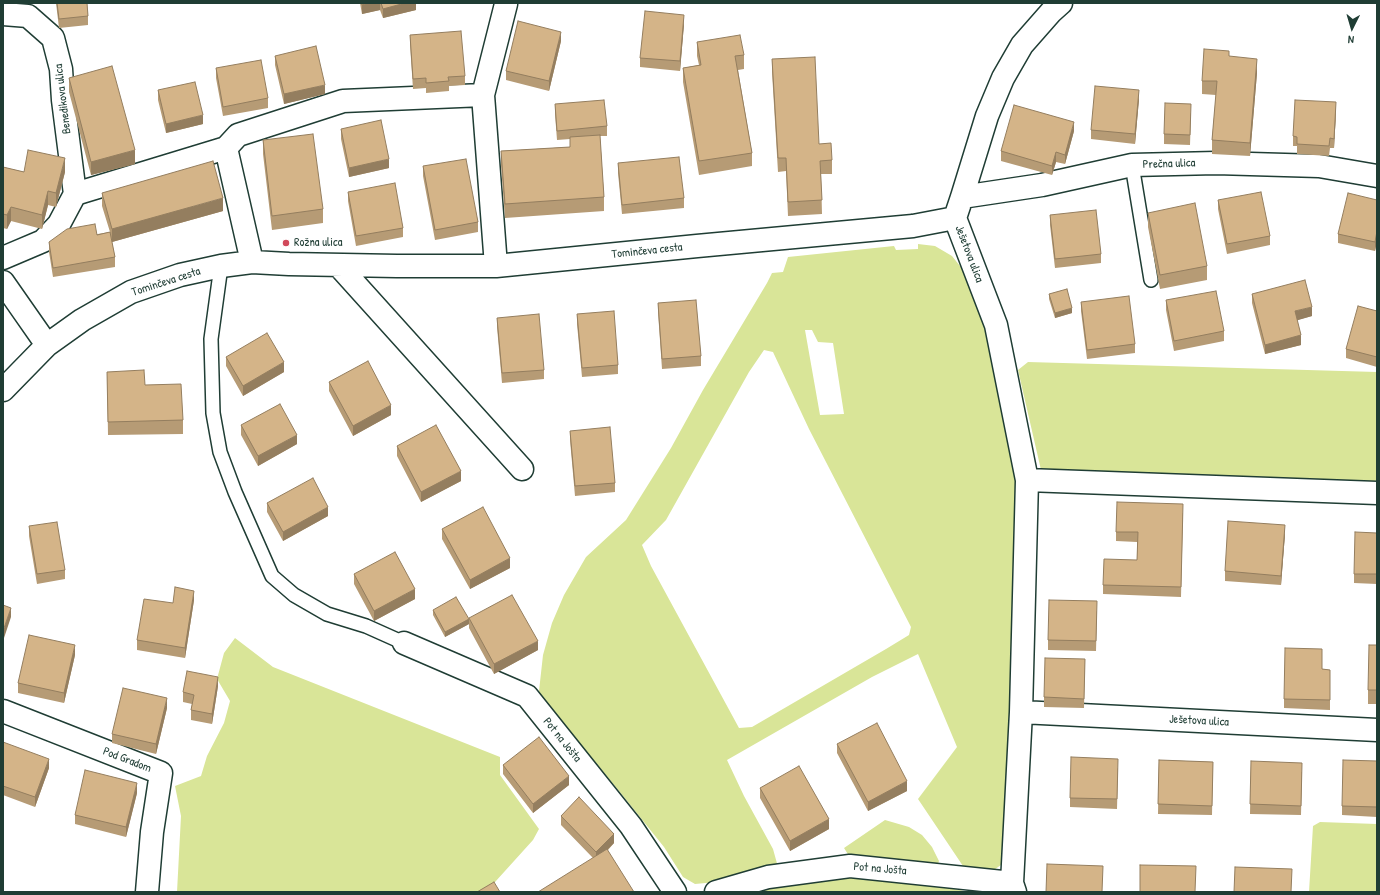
<!DOCTYPE html>
<meta charset="utf-8">
<style>
body{margin:0}
#map{position:relative;width:1380px;height:895px;overflow:hidden;background:#fff;font-family:"Patrick Hand",sans-serif}
canvas{display:block}
.frame{position:absolute;inset:0;border:4px solid #1f3d34;pointer-events:none}
.north{position:absolute;left:1332px;top:8px;width:40px;height:40px;-webkit-text-stroke:3px #fff;paint-order:stroke;rotate:185deg;font-size:11px;font-weight:700;line-height:16px;text-align:center;color:#1f3d34}
.north::after{content:'';display:block;margin:auto;width:14px;height:18px;background:#1f3d34;clip-path:polygon(50% 0,100% 100%,50% 72%,0 100%)}
</style>
<div id="map">
<canvas width="1380" height="895"></canvas>
<div class="frame"></div>
<div class="north">N</div>
</div>
<script>
const c = document.querySelector('canvas').getContext('2d');
c.lineJoin = 'round';
function paint(path, color) {
  c.fillStyle = color;
  c.fill(path, 'evenodd');
}
function toPath(rows) {
  const path = new Path2D();
  for (const r of rows) {
    path.moveTo(r[0], r[1]);
    for (let i = 2; i < r.length; i += 2) path.lineTo(r[i], r[i + 1]);
  }
  return path;
}
function stroke(path, color, width, dash) {
  c.strokeStyle = color;
  c.lineWidth = width;
  c.lineCap = dash ? 'butt' : 'round';
  c.setLineDash(dash || []);
  c.stroke(path);
}
function label(font, color, halo, rows, align = 'center') {
  c.font = font + ' "Patrick Hand",sans-serif';
  c.lineWidth = 4;
  c.setLineDash([]);
  c.textBaseline = 'middle';
  c.strokeStyle = halo;
  c.fillStyle = color;
  for (const [text, x, y, turn = 0] of rows) {
    c.save();
    c.translate(x, y);
    c.rotate((+turn || 0) * Math.PI / 180);
    c.textAlign = isNaN(turn) ? turn : align;
    if (halo) c.strokeText(text, 0, 0);
    c.fillText(text, 0, 0);
    c.restore();
  }
}
const green = toPath([
 [918,244,935,246,952,256,964,271,988,325,1018,488,1014,699,1005,852,1001,865,988,874,965,869,918,799,957,747,918,654,872,677,727,760,744,796,773,849,778,867,727,881,695,884,683,877,664,847,619,791,596,763,543,706,539,691,543,655,552,623,564,595,586,557,626,520,671,448,703,390,767,283,772,273,783,272,788,257,894,246,896,250,918,249],
 [805,330,812,330,818,342,833,343,844,414,820,415],
 [764,350,773,352,809,429,911,627,909,635,886,649,752,727,739,728,651,566,642,545,666,520,749,372],
 [1028,362,1377,372,1377,485,1041,470,1018,370],
 [235,638,273,667,500,757,500,775,539,829,533,840,486,892,177,892,181,816,175,786,201,776,207,756,224,723,230,701,217,679,224,653],
 [885,820,909,827,922,835,932,847,939,861,936,869,851,859,844,848],
 [1320,822,1377,824,1377,892,1309,892,1313,826],
 [857,874,895,877,969,892,748,892,768,885]
]);
const service = toPath([
 [1132,165,1151,280],
 [221,266,211,339,213,413,220,452,235,492,272,576,294,595,327,614,366,626,404,643]
]);
const minor = toPath([
 [3,14,28,16,53,38,61,69,63,100,75,194,59,224,43,241,3,258],
 [483,95,506,4],
 [75,194,226,148],
 [962,197,1042,185,1132,165,1216,163,1319,166,1377,176],
 [252,262,226,148,238,135,343,101,483,95,496,266],
 [338,265,522,469],
 [3,282,47,345],
 [3,390,47,345,82,320,131,292,180,275,221,266,252,262,289,264,397,266,496,266,697,246,913,226,955,218],
 [1027,480,1377,493],
 [404,643,527,696,631,826,675,892],
 [3,711,161,773,152,832,147,892],
 [1021,712,1377,730],
 [716,892,768,877,850,866,1012,883],
 [1015,892,1012,883,1021,712,1027,480,996,325,955,218,962,197,987,116,1003,78,1022,45,1051,12,1061,3]
]);
const wall = toPath([
 [56,3,87,3,88,16,88,25,59,28],
 [360,3,416,3,416,10,383,18,380,10,362,14],
 [684,24,680,71,640,67,640,58],
 [410,35,465,76,465,85,449,86,449,91,426,93,426,88,413,89,410,44],
 [561,41,549,91,506,80,506,71],
 [697,42,744,55,744,69,738,70,752,153,752,166,699,175,683,82,683,68,699,65,697,56],
 [275,56,325,94,284,104,275,65],
 [1229,57,1257,73,1250,156,1212,154,1212,140,1216,95,1202,94,1202,81],
 [772,59,819,144,832,160,832,174,821,174,822,214,788,216,786,171,778,172,772,72],
 [216,68,268,98,268,108,223,116,216,78],
 [69,78,135,164,91,175,69,92],
 [158,90,203,124,166,133,158,100],
 [1139,99,1135,144,1091,139,1091,130],
 [555,104,607,126,607,136,600,136,604,197,604,211,505,218,501,165,501,151,570,147,570,139,557,140,555,114],
 [1336,112,1334,148,1330,148,1329,156,1297,154,1297,146,1293,146,1293,136],
 [1191,113,1190,145,1164,144,1164,134],
 [341,129,389,168,349,177,341,139],
 [1074,131,1065,164,1056,162,1052,175,1001,161,1001,151],
 [263,140,323,209,323,223,272,230,263,154],
 [618,163,684,198,684,208,622,214,618,173],
 [423,166,478,222,478,232,435,240,423,176],
 [3,167,24,172,65,172,56,207,48,205,42,229,11,221,7,229,3,228],
 [348,192,403,228,403,237,356,246,348,201],
 [102,193,223,211,112,242,115,257,115,267,53,277,49,252,49,242,110,232,102,206],
 [1218,200,1270,236,1270,245,1227,254,1218,209],
 [1377,200,1377,241,1375,251,1338,243,1338,234],
 [1148,213,1207,266,1207,280,1160,289,1148,227],
 [1050,215,1101,254,1101,263,1055,268,1050,225],
 [1049,294,1072,313,1055,318,1049,299],
 [1252,294,1312,316,1297,320,1301,345,1265,354,1252,303],
 [1166,300,1224,331,1224,341,1174,351,1166,310],
 [1081,302,1135,344,1135,353,1087,359,1081,311],
 [658,303,701,356,701,366,662,369,658,312],
 [1377,311,1377,367,1346,358,1346,349],
 [577,314,618,365,618,374,582,377,577,324],
 [497,318,544,370,544,379,502,383,497,327],
 [226,357,284,372,243,396,226,366],
 [107,372,145,385,183,420,183,434,108,435],
 [329,382,391,415,353,436,329,391],
 [241,425,297,444,258,466,241,435],
 [570,431,615,483,615,492,575,496,570,440],
 [397,446,461,481,421,502,397,456],
 [267,503,328,516,283,541,267,512],
 [1183,513,1181,597,1103,594,1103,585,1137,560,1137,542,1116,541,1116,532],
 [29,526,65,570,65,579,37,584,29,536],
 [442,529,510,568,470,589,442,539],
 [1377,533,1377,584,1354,583,1354,574],
 [1285,534,1281,585,1225,581,1225,571],
 [354,574,415,599,374,621,354,584],
 [194,600,185,658,137,650,137,640,173,603],
 [433,610,469,619,469,618,538,650,494,674,469,628,469,624,445,637,433,615],
 [1097,611,1096,651,1048,650,1048,640],
 [1377,645,1377,704,1368,704,1368,690],
 [75,655,64,703,18,693,18,683],
 [1085,659,1084,708,1044,707,1044,697],
 [1322,669,1330,670,1330,710,1284,708,1284,699],
 [218,686,212,724,191,720,191,710,192,704,183,702,183,692],
 [167,708,156,754,112,743,112,734],
 [3,742,49,768,35,807,3,795],
 [837,744,907,791,868,811,837,753],
 [1159,760,1213,762,1212,815,1158,814],
 [1251,761,1302,772,1301,815,1250,814],
 [1377,761,1377,817,1342,815,1342,806],
 [503,765,569,785,533,813,503,774],
 [1118,768,1117,809,1070,807,1070,798],
 [760,788,829,829,790,851,760,798],
 [137,793,126,837,75,824,75,815],
 [561,816,614,843,608,850,593,858,561,825]
]);
const shadedWall = toPath([
 [369,3,380,3,380,10,362,14,362,5],
 [405,3,416,3,416,10,383,18,383,9],
 [684,15,684,24,680,71,680,61],
 [561,32,561,41,549,91,549,81],
 [1257,59,1257,73,1250,156,1250,143],
 [325,85,325,94,284,104,284,94],
 [1139,90,1139,99,1135,144,1135,134],
 [1336,102,1336,112,1334,148,1334,139],
 [203,115,203,124,166,133,166,124],
 [1074,122,1074,131,1065,164,1065,155],
 [135,150,135,164,91,175,91,162],
 [1056,152,1056,162,1052,175,1052,166],
 [65,158,65,172,56,207,56,193],
 [389,159,389,168,349,177,349,168],
 [48,191,48,205,42,229,42,215],
 [223,198,223,211,112,242,112,229],
 [11,207,11,221,7,229,7,215],
 [1377,231,1377,241,1375,251,1375,242],
 [1312,307,1312,316,1295,321,1295,311],
 [1072,308,1072,313,1055,318,1055,313],
 [1301,335,1301,345,1265,354,1265,345],
 [284,362,284,372,243,396,243,386],
 [391,405,391,415,353,436,353,426],
 [297,435,297,444,258,466,258,456],
 [461,471,461,481,421,502,421,492],
 [328,507,328,516,283,541,283,532],
 [1285,525,1285,534,1281,585,1281,576],
 [510,558,510,568,470,589,470,580],
 [415,589,415,599,374,621,374,611],
 [194,591,194,600,185,658,185,648],
 [11,608,11,617,3,641,3,631],
 [469,619,469,624,445,637,445,632],
 [538,641,538,650,494,674,494,664],
 [75,645,75,655,64,703,64,693],
 [218,677,218,686,212,724,212,714],
 [167,698,167,708,156,754,156,744],
 [49,759,49,768,35,807,35,797],
 [569,776,569,785,533,813,533,804],
 [907,781,907,791,868,811,868,802],
 [137,783,137,793,126,837,126,827],
 [829,819,829,829,790,851,790,841],
 [614,834,614,843,596,861,596,852]
]);
const building = toPath([
 [57,3,87,3,88,16,59,19,57,3],
 [362,3,369,3,362,5,362,3],
 [381,3,405,3,383,9,381,3],
 [645,11,684,15,680,61,640,58,645,11],
 [518,21,561,32,549,81,506,71,518,21],
 [461,31,465,76,448,77,449,81,426,83,426,78,413,79,410,35,461,31],
 [740,35,744,55,735,56,752,153,699,161,683,68,701,65,697,42,740,35],
 [316,46,325,85,284,94,275,56,316,46],
 [1204,49,1229,51,1229,56,1257,59,1250,143,1212,140,1217,81,1202,81,1204,49],
 [815,57,819,144,831,143,832,160,820,161,822,200,788,202,786,158,778,158,772,59,815,57],
 [261,60,268,98,223,107,216,68,261,60],
 [112,66,135,150,91,162,69,78,112,66],
 [195,82,203,115,166,124,158,90,195,82],
 [1095,86,1139,90,1135,134,1091,130,1095,86],
 [604,100,607,126,557,131,555,104,604,100],
 [1295,100,1336,102,1334,139,1330,138,1329,146,1297,144,1297,137,1293,136,1295,100],
 [1165,103,1191,104,1190,135,1164,134,1165,103],
 [1014,105,1074,122,1065,155,1056,152,1052,166,1001,151,1014,105],
 [381,120,389,159,349,168,341,129,381,120],
 [313,134,323,209,272,216,263,140,313,134],
 [600,135,604,197,505,204,501,151,570,147,570,137,600,135],
 [28,150,65,158,56,193,48,191,42,215,11,207,7,215,3,214,3,167,24,172,28,150],
 [679,157,684,198,622,205,618,163,679,157],
 [466,159,478,222,435,230,423,166,466,159],
 [213,161,223,198,112,229,102,193,213,161],
 [395,183,403,228,356,236,348,192,395,183],
 [1261,192,1270,236,1227,244,1218,200,1261,192],
 [1348,193,1377,200,1377,231,1375,242,1338,234,1348,193],
 [1195,203,1207,266,1160,275,1148,213,1195,203],
 [1096,210,1101,254,1055,259,1050,215,1096,210],
 [95,224,97,235,110,232,115,257,53,268,49,242,67,229,95,224],
 [1305,280,1312,307,1295,311,1301,335,1265,345,1252,294,1305,280],
 [1067,289,1072,308,1055,313,1049,294,1067,289],
 [1216,291,1224,331,1174,341,1166,300,1216,291],
 [1129,296,1135,344,1087,350,1081,302,1129,296],
 [696,300,701,356,662,359,658,303,696,300],
 [1358,306,1377,311,1377,357,1346,349,1358,306],
 [614,311,618,365,582,368,577,314,614,311],
 [539,314,544,370,502,373,497,318,539,314],
 [267,333,284,362,243,386,226,357,267,333],
 [368,361,391,405,353,426,329,382,368,361],
 [144,370,145,385,181,384,183,420,108,422,107,372,144,370],
 [280,404,297,435,258,456,241,425,280,404],
 [436,425,461,471,421,492,397,446,436,425],
 [610,427,615,483,575,486,570,431,610,427],
 [313,478,328,507,283,532,267,503,313,478],
 [1117,502,1183,504,1181,587,1103,585,1104,559,1137,560,1138,532,1116,532,1117,502],
 [483,507,510,558,470,580,442,529,483,507],
 [1228,521,1285,525,1281,576,1225,571,1228,521],
 [57,522,65,570,37,574,29,526,57,522],
 [1355,532,1377,533,1377,574,1354,574,1355,532],
 [395,552,415,589,374,611,354,574,395,552],
 [175,587,194,591,185,648,137,640,144,599,173,603,175,587],
 [512,595,538,641,494,664,469,618,512,595],
 [456,597,469,619,445,632,433,610,456,597],
 [1049,600,1097,601,1096,641,1048,640,1049,600],
 [3,605,11,608,3,631,3,605],
 [29,635,75,645,64,693,18,683,29,635],
 [1369,645,1377,645,1377,690,1368,690,1369,645],
 [1285,648,1322,649,1322,669,1330,670,1330,700,1284,699,1285,648],
 [1045,658,1085,659,1084,699,1044,697,1045,658],
 [187,671,218,677,212,714,191,710,194,695,183,692,187,671],
 [123,688,167,698,156,744,112,734,123,688],
 [877,723,907,781,868,802,837,744,877,723],
 [539,737,569,776,533,804,503,765,539,737],
 [3,742,49,759,35,797,3,786,3,742],
 [1071,757,1118,759,1117,799,1070,798,1071,757],
 [1159,760,1213,762,1212,806,1158,804,1159,760],
 [1343,760,1377,761,1377,807,1342,806,1343,760],
 [1251,761,1302,763,1301,806,1250,804,1251,761],
 [799,766,829,819,790,841,760,788,799,766],
 [85,770,137,783,126,827,75,815,85,770],
 [579,797,614,834,596,852,561,816,579,797],
 [607,849,634,892,538,892,607,849],
 [1047,864,1103,866,1102,892,1046,892,1047,864],
 [1140,865,1196,866,1195,892,1140,892,1140,865],
 [1235,867,1292,869,1291,892,1234,892,1235,867],
 [494,882,500,892,477,892,494,882]
]);
const markers = [
 [286,243,4,"#d1495b"]
];
const streetNames = [
 ["Benedikova ulica",63,99,-97],
 ["Prečna ulica",1169,164,-2],
 ["Tominčeva cesta",647,251,-6],
 ["Ješetova ulica",969,254,69],
 ["Tominčeva cesta",166,282,-18],
 ["Ješetova ulica",1199,721,3],
 ["Pot na Jošta",562,740,51],
 ["Pod Gradom",127,760,21],
 ["Pot na Jošta",880,869,5]
];
const poiNames = [
 ["Rožna ulica",294,243]
];
paint(green, '#d9e598');
stroke(service, '#1f3d34', 16);
stroke(minor, '#1f3d34', 25);
stroke(service, '#fff', 13);
stroke(minor, '#fff', 22);
paint(wall, '#b69b75');
paint(shadedWall, '#947e5f');
paint(building, '#d4b488');
stroke(building, '#947e5f', 1);
for (const [x, y, r, color] of markers) {
  const dot = new Path2D();
  dot.arc(x, y, r, 0, 2 * Math.PI);
  c.fillStyle = color;
  c.fill(dot);
  stroke(dot, '#fff', 1.5);
}
label('12px', '#1f3d34', '#fff', streetNames);
label('12px', '#1f3d34', '#fff', poiNames, 'left');
</script>
